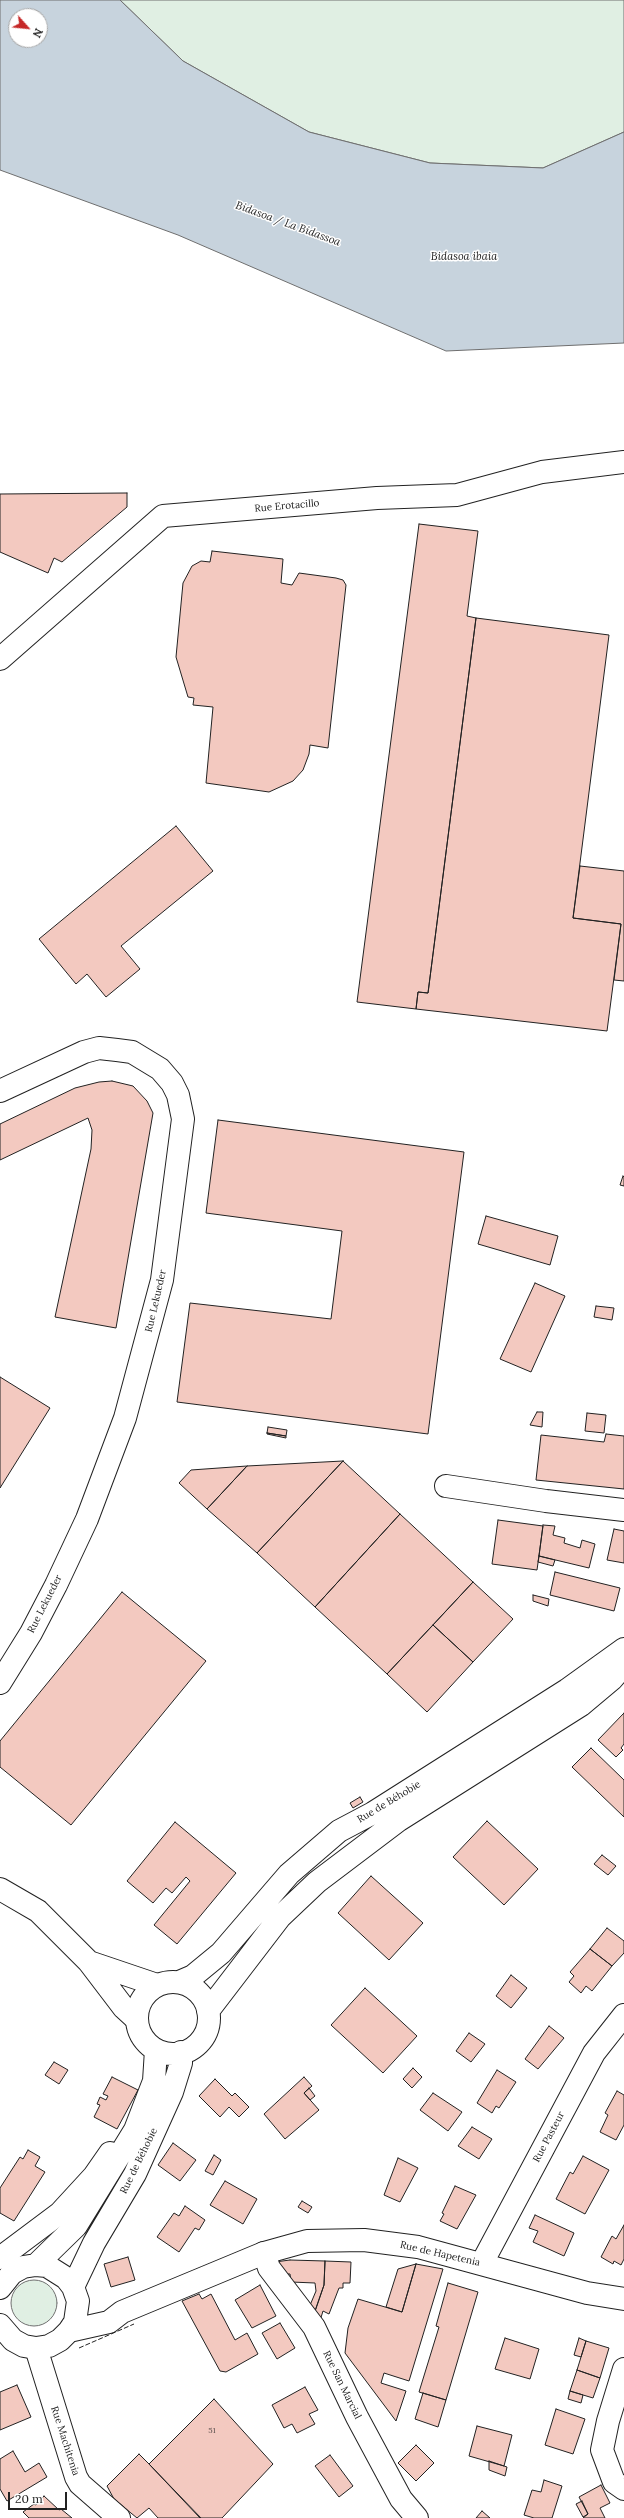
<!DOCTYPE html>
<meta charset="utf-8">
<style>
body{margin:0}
#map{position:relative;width:624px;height:2518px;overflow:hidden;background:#fff;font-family:Lora,serif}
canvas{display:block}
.north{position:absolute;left:8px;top:8px;width:40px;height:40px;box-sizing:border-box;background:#fff;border:1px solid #a7a7a7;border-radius:50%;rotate:117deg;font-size:11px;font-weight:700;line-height:16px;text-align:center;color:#222}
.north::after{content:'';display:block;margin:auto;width:14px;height:18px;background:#c62828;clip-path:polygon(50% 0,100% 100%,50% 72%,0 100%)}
.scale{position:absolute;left:8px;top:2492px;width:59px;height:18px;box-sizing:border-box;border:2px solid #222;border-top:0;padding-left:5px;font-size:12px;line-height:14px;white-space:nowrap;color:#222;-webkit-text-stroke:3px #fff;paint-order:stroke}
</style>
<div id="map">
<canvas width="624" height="2518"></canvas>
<div class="north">N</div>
<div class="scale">20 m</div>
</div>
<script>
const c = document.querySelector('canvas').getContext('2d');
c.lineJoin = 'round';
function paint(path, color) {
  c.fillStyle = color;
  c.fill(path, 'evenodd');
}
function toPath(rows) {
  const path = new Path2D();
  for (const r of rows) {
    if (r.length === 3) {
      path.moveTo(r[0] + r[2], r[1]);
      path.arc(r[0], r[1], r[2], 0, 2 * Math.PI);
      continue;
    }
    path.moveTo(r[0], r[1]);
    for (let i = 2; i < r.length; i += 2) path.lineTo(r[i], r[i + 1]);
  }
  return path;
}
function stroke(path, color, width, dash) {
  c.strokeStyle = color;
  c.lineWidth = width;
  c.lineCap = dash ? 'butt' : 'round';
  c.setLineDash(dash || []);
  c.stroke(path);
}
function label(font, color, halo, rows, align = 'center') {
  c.font = font + ' Lora,serif';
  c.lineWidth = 3;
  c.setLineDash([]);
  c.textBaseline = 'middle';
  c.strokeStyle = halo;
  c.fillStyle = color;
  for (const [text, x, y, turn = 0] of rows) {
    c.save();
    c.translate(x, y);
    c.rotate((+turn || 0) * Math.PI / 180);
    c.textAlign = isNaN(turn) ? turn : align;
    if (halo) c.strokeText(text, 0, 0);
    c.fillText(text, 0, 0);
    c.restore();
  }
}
const green = toPath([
 [120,0,624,0,624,132,543,168,430,163,309,132,183,61,120,0],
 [34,2303,23]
]);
const water = toPath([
 [0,0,120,0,183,61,309,132,430,163,543,168,624,132,624,343,446,351,178,235,0,170,0,0],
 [16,16,40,16,40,40,16,40,16,16]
]);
const building = toPath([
 [127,493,127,507,62,562,54,558,48,573,0,552,0,494,127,493],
 [419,524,478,531,467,616,476,618,428,993,418,992,416,1009,357,1002,419,524],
 [212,551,283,559,281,583,292,585,299,573,336,578,343,580,346,585,328,748,310,745,309,754,303,770,293,781,269,792,206,783,213,707,193,705,194,698,188,697,176,657,183,583,192,566,201,561,210,562,212,551],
 [476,618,609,635,573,918,621,924,607,1031,416,1009,418,992,428,993,476,618],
 [176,826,213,871,121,946,140,969,106,997,87,974,76,984,39,939,176,826],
 [580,866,624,871,624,981,614,980,621,924,573,918,580,866],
 [112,1081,133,1086,147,1101,153,1113,116,1328,55,1317,91,1149,92,1130,88,1118,0,1160,0,1124,75,1088,99,1082,112,1081],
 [218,1120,464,1152,428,1434,177,1402,190,1303,331,1319,342,1231,206,1213,218,1120],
 [623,1176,624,1177,624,1186,620,1185,623,1176],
 [486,1216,558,1236,550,1265,478,1244,486,1216],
 [535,1283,565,1296,531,1372,500,1359,535,1283],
 [596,1306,614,1308,612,1320,594,1317,596,1306],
 [0,1377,50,1408,0,1488,0,1377],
 [537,1412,543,1412,542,1427,530,1425,537,1412],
 [587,1413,606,1415,604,1433,585,1431,587,1413],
 [268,1427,287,1430,286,1436,267,1433,268,1427],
 [267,1433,286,1436,286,1438,267,1434,267,1433],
 [606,1434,624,1436,624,1489,536,1480,541,1435,604,1442,606,1434],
 [343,1461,400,1514,315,1607,257,1553,343,1461],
 [343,1461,257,1553,207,1509,247,1466,343,1461],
 [247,1466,207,1509,179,1483,191,1470,247,1466],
 [400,1514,473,1582,387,1674,315,1607,400,1514],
 [498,1520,543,1526,537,1570,492,1564,498,1520],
 [543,1525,555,1526,553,1535,565,1538,564,1543,580,1548,582,1540,595,1544,589,1568,539,1556,543,1525],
 [614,1529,624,1531,624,1563,607,1560,614,1529],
 [539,1556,555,1560,553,1566,538,1562,539,1556],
 [555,1572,620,1588,614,1611,550,1595,555,1572],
 [473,1582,513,1619,473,1662,433,1625,473,1582],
 [122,1592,206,1661,71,1825,0,1767,0,1741,122,1592],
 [533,1595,549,1599,548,1606,533,1601,533,1595],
 [433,1625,473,1662,427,1712,387,1674,433,1625],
 [624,1713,624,1744,621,1748,623,1750,616,1757,598,1740,624,1713],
 [591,1748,624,1780,624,1817,572,1767,591,1748],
 [360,1797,363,1802,353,1808,350,1803,360,1797],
 [487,1821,538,1869,504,1905,453,1857,487,1821],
 [175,1822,236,1873,177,1944,154,1925,190,1881,186,1877,172,1893,166,1888,153,1903,127,1881,175,1822],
 [602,1855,616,1866,608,1875,594,1864,602,1855],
 [371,1876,423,1923,389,1960,338,1913,371,1876],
 [607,1928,624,1941,624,1953,612,1966,590,1949,607,1928],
 [590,1949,612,1966,592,1991,586,1986,581,1993,569,1982,574,1976,570,1972,590,1949],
 [511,1975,527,1988,511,2008,496,1996,511,1975],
 [365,1988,417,2036,383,2073,331,2025,365,1988],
 [549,2026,564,2038,538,2069,525,2059,549,2026],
 [469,2033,485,2044,471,2062,456,2051,469,2033],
 [54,2062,68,2070,59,2084,45,2075,54,2062],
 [413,2068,422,2077,412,2088,403,2079,413,2068],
 [497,2070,516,2082,499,2108,496,2106,492,2113,477,2103,497,2070],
 [112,2077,138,2090,117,2129,94,2117,100,2105,97,2104,100,2097,106,2100,108,2096,103,2094,112,2077],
 [304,2077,312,2086,304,2093,319,2110,285,2139,264,2114,304,2077],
 [215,2079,232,2096,235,2093,249,2107,239,2117,229,2107,220,2117,199,2096,215,2079],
 [309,2088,315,2096,310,2100,304,2093,309,2088],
 [617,2091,624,2095,624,2125,616,2140,600,2132,608,2115,605,2113,617,2091],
 [433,2093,462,2112,448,2131,420,2110,433,2093],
 [472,2127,492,2139,479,2159,458,2146,472,2127],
 [173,2143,196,2160,180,2181,158,2165,173,2143],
 [28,2150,40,2157,35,2166,45,2172,14,2221,0,2213,0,2188,20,2157,23,2159,28,2150],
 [214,2155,221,2160,213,2175,205,2171,214,2155],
 [583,2156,609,2170,585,2214,556,2199,570,2172,573,2174,583,2156],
 [398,2158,418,2168,400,2202,384,2195,398,2158],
 [225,2181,257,2199,243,2224,210,2205,225,2181],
 [455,2186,476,2195,457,2229,440,2221,444,2214,442,2213,455,2186],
 [302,2201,312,2207,308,2213,298,2207,302,2201],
 [185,2206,205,2220,199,2230,195,2228,179,2252,157,2237,174,2213,179,2216,185,2206],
 [535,2215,574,2233,564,2256,533,2242,538,2231,529,2228,535,2215],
 [624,2225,624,2259,621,2265,614,2261,613,2264,601,2257,612,2236,616,2239,624,2225],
 [128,2257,135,2280,111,2287,104,2264,128,2257],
 [290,2260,325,2261,324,2285,313,2317,308,2310,316,2291,315,2283,291,2282,290,2274,284,2274,275,2262,290,2260],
 [325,2261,351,2262,350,2283,343,2283,343,2288,339,2288,329,2314,323,2311,319,2324,313,2317,324,2285,325,2261],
 [416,2264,443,2269,409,2381,384,2373,381,2383,406,2391,396,2421,345,2353,348,2328,358,2299,402,2312,416,2264],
 [416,2264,402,2312,386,2307,398,2269,416,2264],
 [448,2283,478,2292,446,2400,419,2392,439,2327,436,2326,448,2283],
 [260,2285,276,2316,252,2328,235,2300,260,2285],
 [199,2294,202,2299,211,2294,235,2340,247,2333,258,2354,226,2372,220,2371,182,2301,199,2294],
 [280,2323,295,2348,277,2359,262,2333,280,2323],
 [505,2338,539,2349,530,2379,495,2369,505,2338],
 [579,2338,586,2341,581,2357,574,2355,579,2338],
 [586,2341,609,2348,600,2378,577,2370,586,2341],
 [577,2370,600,2378,593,2398,570,2391,577,2370],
 [17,2385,31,2417,0,2430,0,2392,17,2385],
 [305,2387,318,2410,309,2414,315,2424,297,2433,292,2424,284,2428,272,2405,305,2387],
 [570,2391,583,2395,581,2403,568,2399,570,2391],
 [423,2393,446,2400,438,2427,415,2419,423,2393],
 [214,2399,273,2464,222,2518,201,2518,149,2464,214,2399],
 [556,2409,585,2419,573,2454,545,2445,556,2409],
 [477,2426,512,2435,504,2466,469,2456,477,2426],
 [416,2445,434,2463,416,2481,398,2463,416,2445],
 [13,2451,25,2472,39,2463,47,2477,7,2501,0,2489,0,2459,13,2451],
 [139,2454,149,2464,200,2518,158,2518,149,2508,137,2518,114,2499,107,2486,139,2454],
 [330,2455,353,2486,339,2497,315,2466,330,2455],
 [489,2461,507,2467,505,2476,489,2470,489,2461],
 [544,2480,562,2486,552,2518,534,2518,524,2515,532,2490,541,2492,544,2480],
 [601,2485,610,2503,600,2508,605,2518,583,2518,588,2514,579,2497,601,2485],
 [44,2496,59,2510,61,2509,72,2518,29,2518,23,2512,34,2504,36,2505,44,2496],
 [582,2501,588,2514,583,2517,576,2504,582,2501],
 [482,2511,490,2518,476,2518,482,2511]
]);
const minor = toPath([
 [0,659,163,516,377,498,457,495,542,472,624,462],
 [0,1091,84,1052,99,1048,117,1050,132,1052,160,1069,172,1083,178,1095,183,1119,162,1280,125,1418,87,1519,56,1585,31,1633,0,1683],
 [446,1486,546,1501,624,1510],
 [0,1889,38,1911,89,1962,124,2008,136,2019],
 [89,1962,157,1985],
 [264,2253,269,2268,314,2327,357,2417,401,2499,417,2518],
 [0,2258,60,2213,94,2176,110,2153],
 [482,2263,594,2053,624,2015],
 [36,2348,76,2477,80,2484,119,2518],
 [624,2369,608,2421,602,2450,614,2482,624,2489]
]);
const major = toPath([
 [179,1982,193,1976,221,1953,289,1874,339,1831,373,1813,567,1690,624,1649],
 [173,2018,36],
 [208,2011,280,1917,317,1882,399,1820,581,1705,612,1679,624,1665],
 [36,2265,76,2226,135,2130,154,2081,156,2050],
 [73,2287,94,2243,135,2174,172,2092,181,2063,181,2052],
 [0,2288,12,2273,23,2267,36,2265,47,2266,66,2278,73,2287,78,2301,75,2322,69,2331,60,2340,49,2346,36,2348,24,2346,13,2340,0,2325],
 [69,2331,109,2322,122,2312,264,2253,307,2241,364,2240,418,2247,587,2293,624,2299]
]);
const fence = toPath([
 [79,2348,134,2324]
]);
const numberNames = [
 ["51",212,2431]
];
const streetNames = [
 ["Rue Erotacillo",287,506,-5],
 ["Rue Lekueder",156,1301,-77],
 ["Rue Lekueder",45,1604,-63],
 ["Rue de Béhobie",389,1802,-31],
 ["Rue Pasteur",549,2137,-62],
 ["Rue de Béhobie",139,2161,-64],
 ["Rue de Hapetenia",440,2254,13],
 ["Rue San Marcial",342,2385,64],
 ["Rue Machitenia",65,2441,72]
];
const waterNames = [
 ["Bidasoa / La Bidassoa",288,224,20],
 ["Bidasoa ibaia",464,257]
];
paint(green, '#e0efe3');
stroke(green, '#6f6f6f', 1);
paint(water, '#c7d3dd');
stroke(water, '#6f6f6f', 1);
paint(building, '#f3c9c0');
stroke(building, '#222', 1);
stroke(minor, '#222', 24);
stroke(major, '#222', 24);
stroke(minor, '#fff', 22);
stroke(major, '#fff', 22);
stroke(fence, '#222', 1, [5, 2]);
label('8px', '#564c4a', null, numberNames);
label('10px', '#222', '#fff', streetNames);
label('italic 11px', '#222', '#fff', waterNames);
</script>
